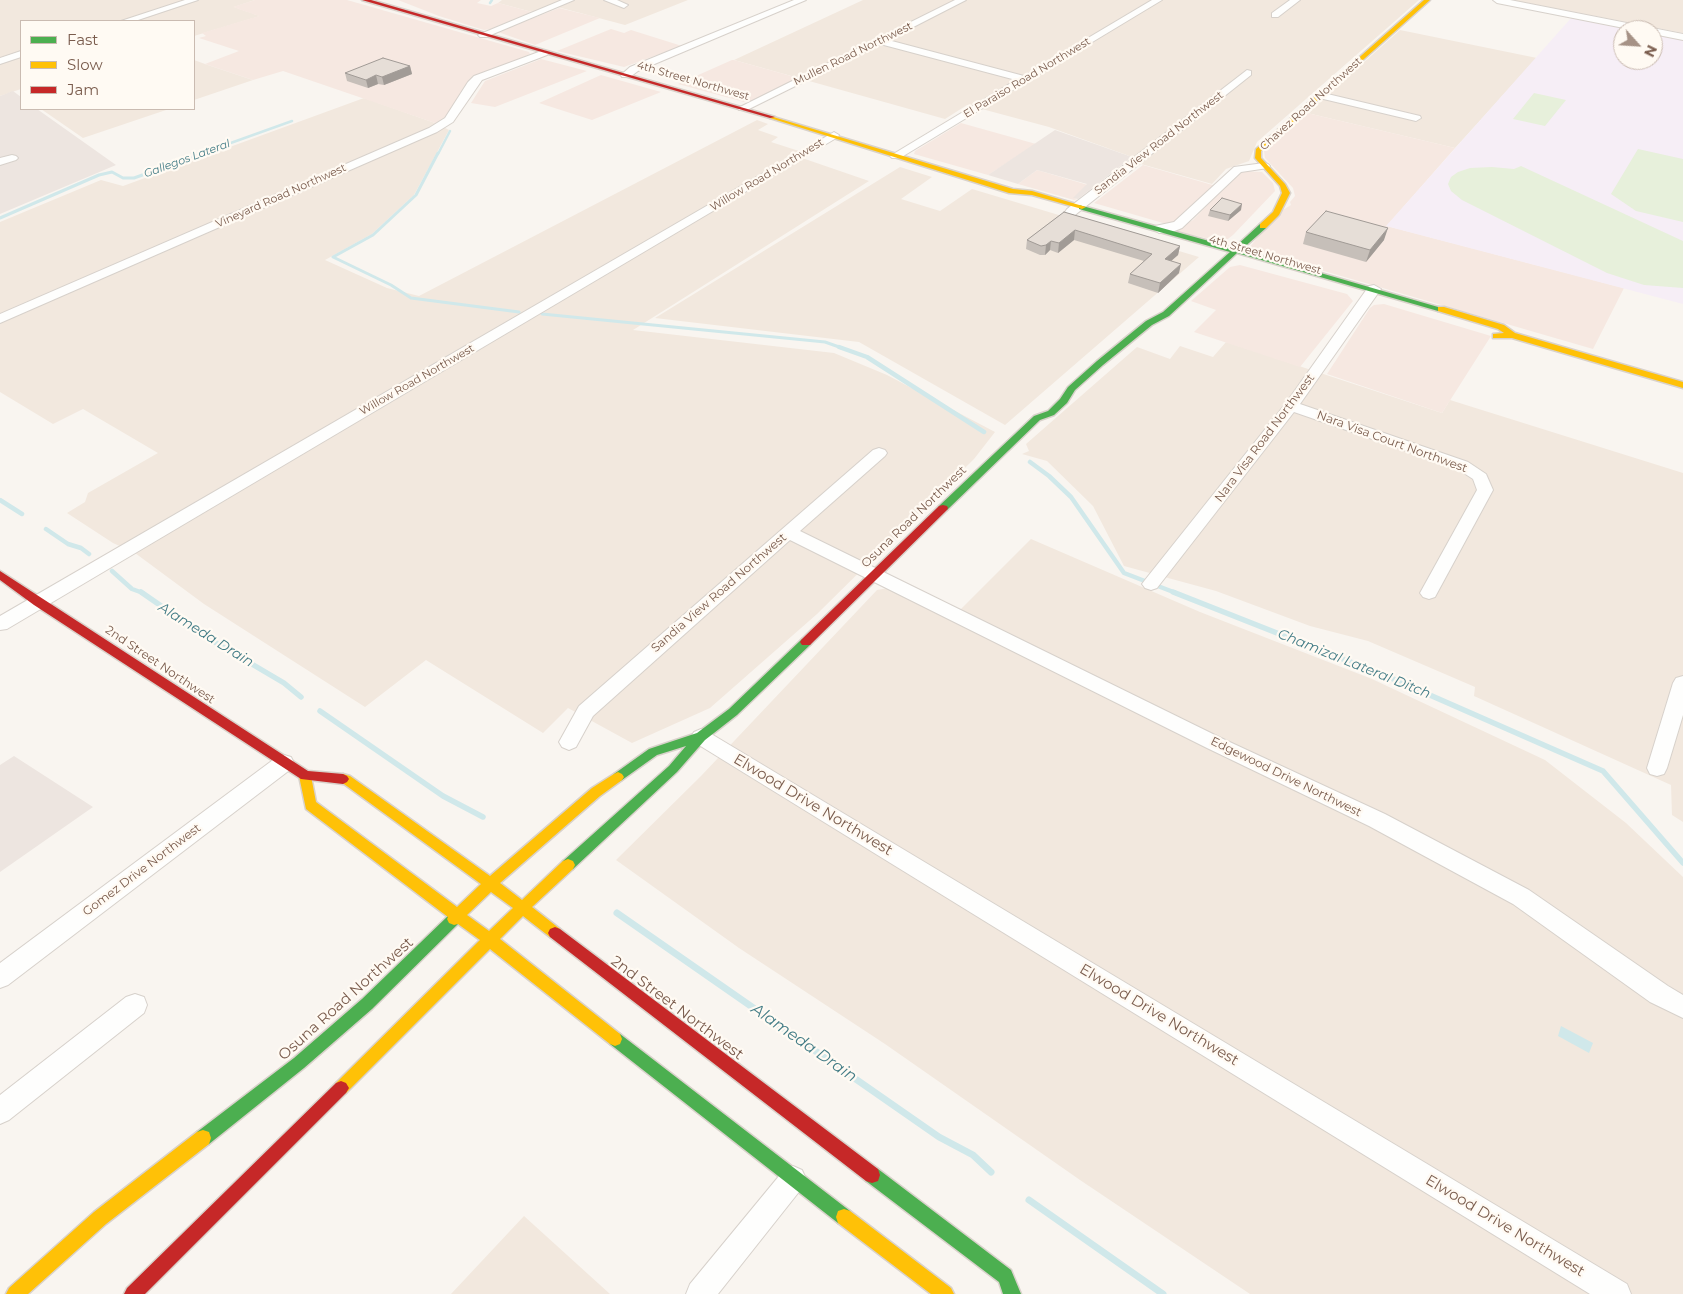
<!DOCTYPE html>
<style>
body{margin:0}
#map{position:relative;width:1683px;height:1294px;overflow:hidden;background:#f9f5f0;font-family:Montserrat,sans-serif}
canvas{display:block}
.legend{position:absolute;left:20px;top:20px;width:175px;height:90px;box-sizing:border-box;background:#fffaf3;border:1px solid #cabbb1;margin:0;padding:6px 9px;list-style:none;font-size:15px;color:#7a5c4d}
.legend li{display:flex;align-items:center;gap:10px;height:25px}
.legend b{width:25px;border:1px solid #cabbb1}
.north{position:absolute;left:1613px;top:20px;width:50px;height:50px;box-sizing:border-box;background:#fffaf3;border:1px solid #cabbb1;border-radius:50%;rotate:116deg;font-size:14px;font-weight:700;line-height:20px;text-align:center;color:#7a5c4d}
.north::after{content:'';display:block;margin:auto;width:18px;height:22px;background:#a69286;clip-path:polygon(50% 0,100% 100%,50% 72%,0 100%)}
</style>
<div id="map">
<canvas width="1683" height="1294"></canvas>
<ul class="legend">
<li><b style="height:6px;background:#4caf50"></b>Fast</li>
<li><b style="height:6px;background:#ffc107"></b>Slow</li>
<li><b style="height:6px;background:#c62828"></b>Jam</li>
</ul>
<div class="north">N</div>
</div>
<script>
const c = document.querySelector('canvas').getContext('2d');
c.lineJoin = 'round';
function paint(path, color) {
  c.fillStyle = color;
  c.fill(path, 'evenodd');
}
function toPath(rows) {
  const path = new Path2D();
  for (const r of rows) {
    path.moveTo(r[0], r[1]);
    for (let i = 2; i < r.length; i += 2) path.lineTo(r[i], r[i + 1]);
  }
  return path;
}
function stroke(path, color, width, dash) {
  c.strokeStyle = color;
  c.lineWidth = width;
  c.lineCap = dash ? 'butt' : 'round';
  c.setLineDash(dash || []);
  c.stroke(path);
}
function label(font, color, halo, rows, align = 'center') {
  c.font = font + ' Montserrat,sans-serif';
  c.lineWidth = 4.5;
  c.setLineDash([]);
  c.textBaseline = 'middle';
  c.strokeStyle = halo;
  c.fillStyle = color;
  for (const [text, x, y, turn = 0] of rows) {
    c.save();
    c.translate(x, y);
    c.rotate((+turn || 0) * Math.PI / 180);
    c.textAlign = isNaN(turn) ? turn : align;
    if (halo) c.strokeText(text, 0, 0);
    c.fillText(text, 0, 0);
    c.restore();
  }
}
const residential = toPath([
 [0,0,255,0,234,7,260,16,194,36,194,21,21,21,21,89,0,96],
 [502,0,688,0,625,25,550,5,532,12,498,3],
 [863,0,1419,0,1257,142,1249,161,1226,169,1212,184,1141,164,1132,157,1049,127,967,105,945,119,734,60],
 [1512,0,1683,0,1683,33],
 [1400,30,1537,58,1455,148,1307,113],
 [194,60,205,64,253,80,194,100],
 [364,98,438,124,449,130,414,195,372,234,325,260,387,288,419,296,757,120,768,124,758,130,778,137,771,142,799,151,795,155,805,159,869,181,633,330,834,353,887,375,995,432,974,459,817,614,710,708,632,743,568,708,543,733,426,660,365,707,204,604,135,553,113,543,67,513,85,502,88,493,158,453,83,409,53,424,0,392,0,222,101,180,123,186],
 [41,109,169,109,83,138],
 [900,167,932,177,901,199,940,211,972,189,1199,257,1005,425,859,342,655,318],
 [1226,342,1442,413,1450,400,1683,473,1683,822,1672,815,1671,785,1474,696,1475,687,1368,641,1310,626,1216,591,1124,566,1093,506,1047,461,1022,454,1029,451,1026,444,1137,347,1170,359,1180,346,1213,357],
 [1031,539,1200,612,1372,679,1545,760,1626,823,1683,877,1683,1294,1250,1294,1080,1180,885,1044,739,948,616,860,701,776,877,590,888,588,951,619],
 [524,1216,610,1294,451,1294]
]);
const commercial = toPath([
 [255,0,347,0,529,52,530,54,469,81,448,114,438,124,283,71,253,80,205,64,239,51,199,38,206,36,202,33,259,16,233,7],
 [398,0,481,0,477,3,491,6,498,3,532,12,491,29,484,30,439,16],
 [559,8,600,18,535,45,498,32],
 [611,29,624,33,631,30,682,46,624,67,557,51],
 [541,59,587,71,495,107,471,103,485,81],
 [732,60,734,60,798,78,751,101,744,102,678,84],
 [601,75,661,92,592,120,539,103],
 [1307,113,1455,148,1387,226,1624,288,1593,349,1248,249,1278,213,1291,205,1290,202,1295,196,1293,188,1265,158,1264,151],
 [961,123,1036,144,988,175,914,154,915,151],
 [1143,165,1216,186,1170,225,1094,203],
 [1037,170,1088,185,1074,198,1078,199,1074,200,1018,184],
 [1243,171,1262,172,1273,183,1275,191,1233,235,1224,242,1174,231,1193,220,1228,183],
 [1240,265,1347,294,1353,301,1300,367,1194,332,1216,310,1191,301,1230,267],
 [1384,304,1491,336,1442,413,1327,374,1370,308,1374,305]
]);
const industrial = toPath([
 [13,91,21,97,21,109,37,109,116,165,0,214,0,96],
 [1055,130,1132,157,1078,199,1073,198,1087,184,1037,170,1018,184,988,175],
 [14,756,93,807,0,872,0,765]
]);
const education = toPath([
 [1572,17,1634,30,1623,30,1623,60,1653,60,1653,34,1683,40,1683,304,1386,226]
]);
const green = toPath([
 [1534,93,1566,100,1545,126,1513,119],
 [1638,149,1683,159,1683,222,1636,211,1611,194],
 [1521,166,1683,241,1683,288,1644,285,1607,273,1462,200,1451,191,1448,184,1451,177,1458,172,1470,168,1492,167,1514,169]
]);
const water = toPath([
 [1561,1026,1593,1043,1589,1053,1558,1036]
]);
const streamFar4 = toPath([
 [490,3,492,0],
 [200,154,292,121],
 [438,154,450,131]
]);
const streamFar3 = toPath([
 [438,153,416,195,373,235,333,257,391,285,411,298,519,312],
 [0,218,99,175,112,172,123,178,134,178,204,153],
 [542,314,825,342,842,348]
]);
const streamFar2 = toPath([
 [839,347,867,357,984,432],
 [1030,462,1049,476,1071,497,1124,573,1176,593],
 [0,500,22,514],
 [46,529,68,544,81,548,89,554],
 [112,571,132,589,143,593]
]);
const streamFar1 = toPath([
 [141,592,206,637,284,683,301,697],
 [1173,592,1391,678,1603,771,1683,863],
 [320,711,443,796,483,817]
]);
const stream = toPath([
 [617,913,939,1137,973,1155,991,1172],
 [1029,1200,1163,1294]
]);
const street = toPath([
 [185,0,198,0,135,21,121,21,185,0],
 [562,0,574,0,486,37,480,37,478,35,562,0],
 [604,0,617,0,628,5,624,8,604,0],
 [794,0,806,0,638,71,630,77,622,77,621,75,630,67,794,0],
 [955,0,966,0,888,40,1024,76,1152,0,1162,0,900,158,892,158,890,156,1016,80,880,44,747,110,739,110,738,108,955,0],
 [1290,0,1300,0,1278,17,1272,17,1272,13,1290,0],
 [1493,0,1510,0,1683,34,1683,40,1653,34,1653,30,1634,30,1497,3,1493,0],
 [544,50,549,53,547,55,482,80,453,122,437,132,0,323,0,314,429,128,445,118,468,82,474,76,544,50],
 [21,51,21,57,0,64,0,58,21,51],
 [1247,70,1251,71,1251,75,1075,215,1067,215,1065,212,1067,209,1247,70],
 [1319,92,1420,116,1421,118,1416,121,1315,97,1314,95,1319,92],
 [834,132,839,135,838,137,7,629,0,630,0,616,834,132],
 [12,155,16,156,18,158,16,160,0,165,0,158,12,155],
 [1264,163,1268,164,1270,166,1268,168,1241,172,1182,228,1172,232,1159,233,1153,229,1155,226,1174,222,1234,167,1264,163],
 [1374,285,1381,289,1300,404,1468,462,1486,474,1493,490,1435,597,1429,599,1423,597,1420,593,1477,490,1473,479,1456,468,1294,412,1157,588,1151,590,1145,588,1142,584,1145,580,1286,403,1369,286,1374,285],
 [879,448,885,450,887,453,885,456,800,531,1221,738,1385,814,1529,890,1668,986,1683,995,1683,1018,1650,1002,1513,904,1369,826,1207,748,790,540,593,716,576,747,569,750,562,747,559,742,579,706,873,450,879,448],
 [1683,676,1683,715,1667,768,1664,774,1657,776,1650,774,1647,768,1673,683,1676,678,1683,676],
 [701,729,708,732,1627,1284,1631,1294,1590,1294,694,742,691,737,694,732,701,729],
 [284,755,291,757,294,763,291,769,8,985,0,988,0,963,277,757,284,755],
 [135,994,144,997,147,1005,144,1013,9,1120,0,1124,0,1095,126,997,135,994],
 [793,1166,802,1170,806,1179,802,1188,718,1294,686,1294,690,1284,784,1170,793,1166]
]);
const fast = toPath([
 [1079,205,1234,248,1260,224,1266,224,1266,228,1241,250,1445,309,1438,311,1237,253,1169,316,1152,325,1103,365,1075,390,1067,403,1054,415,1040,420,947,510,939,510,938,508,939,506,1034,416,1048,411,1060,399,1068,387,1097,361,1146,321,1163,312,1230,252,1079,209,1079,205],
 [806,638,810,639,812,642,810,645,737,715,705,740,677,772,573,869,568,871,563,869,561,865,563,861,669,766,686,746,657,755,622,780,618,782,614,780,612,777,614,774,649,749,697,733,729,709,802,639,806,638],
 [454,913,459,915,461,919,459,923,372,1009,304,1068,209,1144,203,1146,197,1144,195,1138,197,1132,294,1058,362,999,449,915,454,913],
 [615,1032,620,1034,850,1211,852,1217,850,1223,844,1225,838,1223,610,1044,608,1039,610,1034,615,1032],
 [872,1167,878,1169,1011,1270,1021,1294,1003,1294,999,1282,866,1181,864,1175,866,1169,872,1167]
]);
const slow = toPath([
 [1424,0,1430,0,1261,151,1261,158,1285,184,1290,193,1279,215,1266,228,1260,228,1260,224,1273,212,1282,193,1280,186,1255,158,1256,149,1424,0],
 [770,116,1013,189,1032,191,1086,207,1082,209,1032,195,1009,193,770,118,770,116],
 [1438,307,1444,307,1504,325,1515,333,1683,382,1683,388,1512,338,1493,338,1493,334,1504,333,1498,329,1438,311,1438,307],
 [305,771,309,773,311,776,316,802,457,907,481,884,344,784,339,782,337,779,339,776,343,774,350,776,490,876,592,788,614,774,618,772,622,774,624,777,622,780,600,796,500,883,522,900,563,861,568,859,573,861,575,865,573,869,532,907,560,929,562,933,560,937,555,939,550,937,523,916,500,939,620,1034,622,1039,620,1044,615,1046,610,1044,490,949,346,1093,341,1095,336,1093,333,1088,336,1083,480,940,458,924,454,925,449,923,447,919,448,917,306,809,299,776,301,773,305,771],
 [491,892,513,908,489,931,467,915,491,892],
 [203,1130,209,1132,211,1138,209,1144,106,1224,28,1294,6,1294,9,1288,94,1212,197,1132,203,1130],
 [844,1209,850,1211,951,1288,954,1294,931,1294,838,1223,836,1217,838,1211,844,1209]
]);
const jam = toPath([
 [362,0,371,0,775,117,770,118,362,0],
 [943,505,947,506,948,508,947,510,810,645,802,645,800,642,802,639,939,506,943,505],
 [0,571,308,771,343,774,347,776,349,779,347,782,343,784,301,779,34,605,0,580,0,571],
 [555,927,560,929,878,1169,880,1175,878,1181,872,1183,866,1181,550,937,548,933,550,929,555,927],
 [341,1081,346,1083,349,1088,346,1093,145,1294,124,1294,127,1288,336,1083,341,1081]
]);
const wall = toPath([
 [410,66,412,74,384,85,378,84,368,88,347,81,345,73],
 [1210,210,1241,210,1228,221,1208,216],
 [1064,212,1180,246,1178,255,1171,261,1179,273,1158,293,1128,283,1130,274,1144,261,1074,240,1058,253,1050,250,1045,255,1040,255,1026,249,1027,240],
 [1306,232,1384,240,1366,262,1303,244]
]);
const shadedWall = toPath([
 [410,66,412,74,384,85,382,77],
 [376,75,378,84,368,88,366,80],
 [1242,204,1241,210,1228,221,1230,215],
 [1388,228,1384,240,1366,262,1370,250],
 [1075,230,1074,240,1058,253,1059,243],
 [1051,241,1050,250,1045,255,1046,245],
 [1180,246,1178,255,1163,268,1165,259],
 [1181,264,1179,273,1158,293,1160,283]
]);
const building = toPath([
 [383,58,410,66,382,77,376,75,366,80,345,73,383,58],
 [1222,198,1242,204,1230,215,1210,210,1222,198],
 [1326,211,1388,228,1370,250,1306,232,1326,211],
 [1064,212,1180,246,1165,259,1181,264,1160,283,1130,274,1152,254,1075,230,1059,243,1051,241,1046,245,1041,246,1027,240,1064,212]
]);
const farStreetnames = [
 ["Mullen Road Northwest",853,54,-26],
 ["El Paraiso Road Northwest",1027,78,-31],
 ["4th Street Northwest",693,81,16],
 ["Chavez Road Northwest",1311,104,-42],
 ["Sandia View Road Northwest",1159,143,-38],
 ["Willow Road Northwest",767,175,-31],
 ["Vineyard Road Northwest",281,196,-24],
 ["4th Street Northwest",1265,255,16],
 ["Willow Road Northwest",417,380,-30]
];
const farWaternames = [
 ["Gallegos Lateral",187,159,-20]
];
const streetNames = [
 ["Nara Visa Road Northwest",1265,438,-53],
 ["Nara Visa Court Northwest",1392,442,20],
 ["Osuna Road Northwest",914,517,-44],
 ["Sandia View Road Northwest",719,593,-41],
 ["2nd Street Northwest",160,665,34],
 ["Edgewood Drive Northwest",1286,777,26],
 ["Gomez Drive Northwest",142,870,-37]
];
const waterNames = [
 ["Alameda Drain",206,635,32],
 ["Chamizal Lateral Ditch",1354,664,22]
];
const nearStreetnames = [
 ["Elwood Drive Northwest",813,805,31],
 ["Osuna Road Northwest",346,999,-42],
 ["2nd Street Northwest",677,1008,37],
 ["Elwood Drive Northwest",1159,1015,31],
 ["Elwood Drive Northwest",1505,1226,31]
];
const nearWaternames = [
 ["Alameda Drain",804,1043,35]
];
paint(residential, '#f2e8de');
paint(commercial, '#f6e8e1');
paint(industrial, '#ede5e0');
paint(education, '#f6eef6');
paint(green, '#e7f0db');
paint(water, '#d0e8ea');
stroke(streamFar4, '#d0e8ea', 2.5);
stroke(streamFar3, '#d0e8ea', 3);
stroke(streamFar2, '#d0e8ea', 4.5);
stroke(streamFar1, '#d0e8ea', 5.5);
stroke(stream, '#d0e8ea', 7);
stroke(street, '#d7d1cb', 2);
stroke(fast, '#d9d2cb', 3);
stroke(slow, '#d9d2cb', 3);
stroke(jam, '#d9d2cb', 3);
paint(street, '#fefefd');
paint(fast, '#4caf50');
paint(slow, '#ffc107');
paint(jam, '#c62828');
paint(wall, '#c6bfb9');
paint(shadedWall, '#a19b96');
paint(building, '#e6ded7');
stroke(building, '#a19b96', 1);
label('11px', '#7a5c4d', '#fffaf3', farStreetnames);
label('italic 11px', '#437c86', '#fffaf3', farWaternames);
label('12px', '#7a5c4d', '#fffaf3', streetNames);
label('italic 14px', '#437c86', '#fffaf3', waterNames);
label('15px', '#7a5c4d', '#fffaf3', nearStreetnames);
label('italic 16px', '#437c86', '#fffaf3', nearWaternames);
</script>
